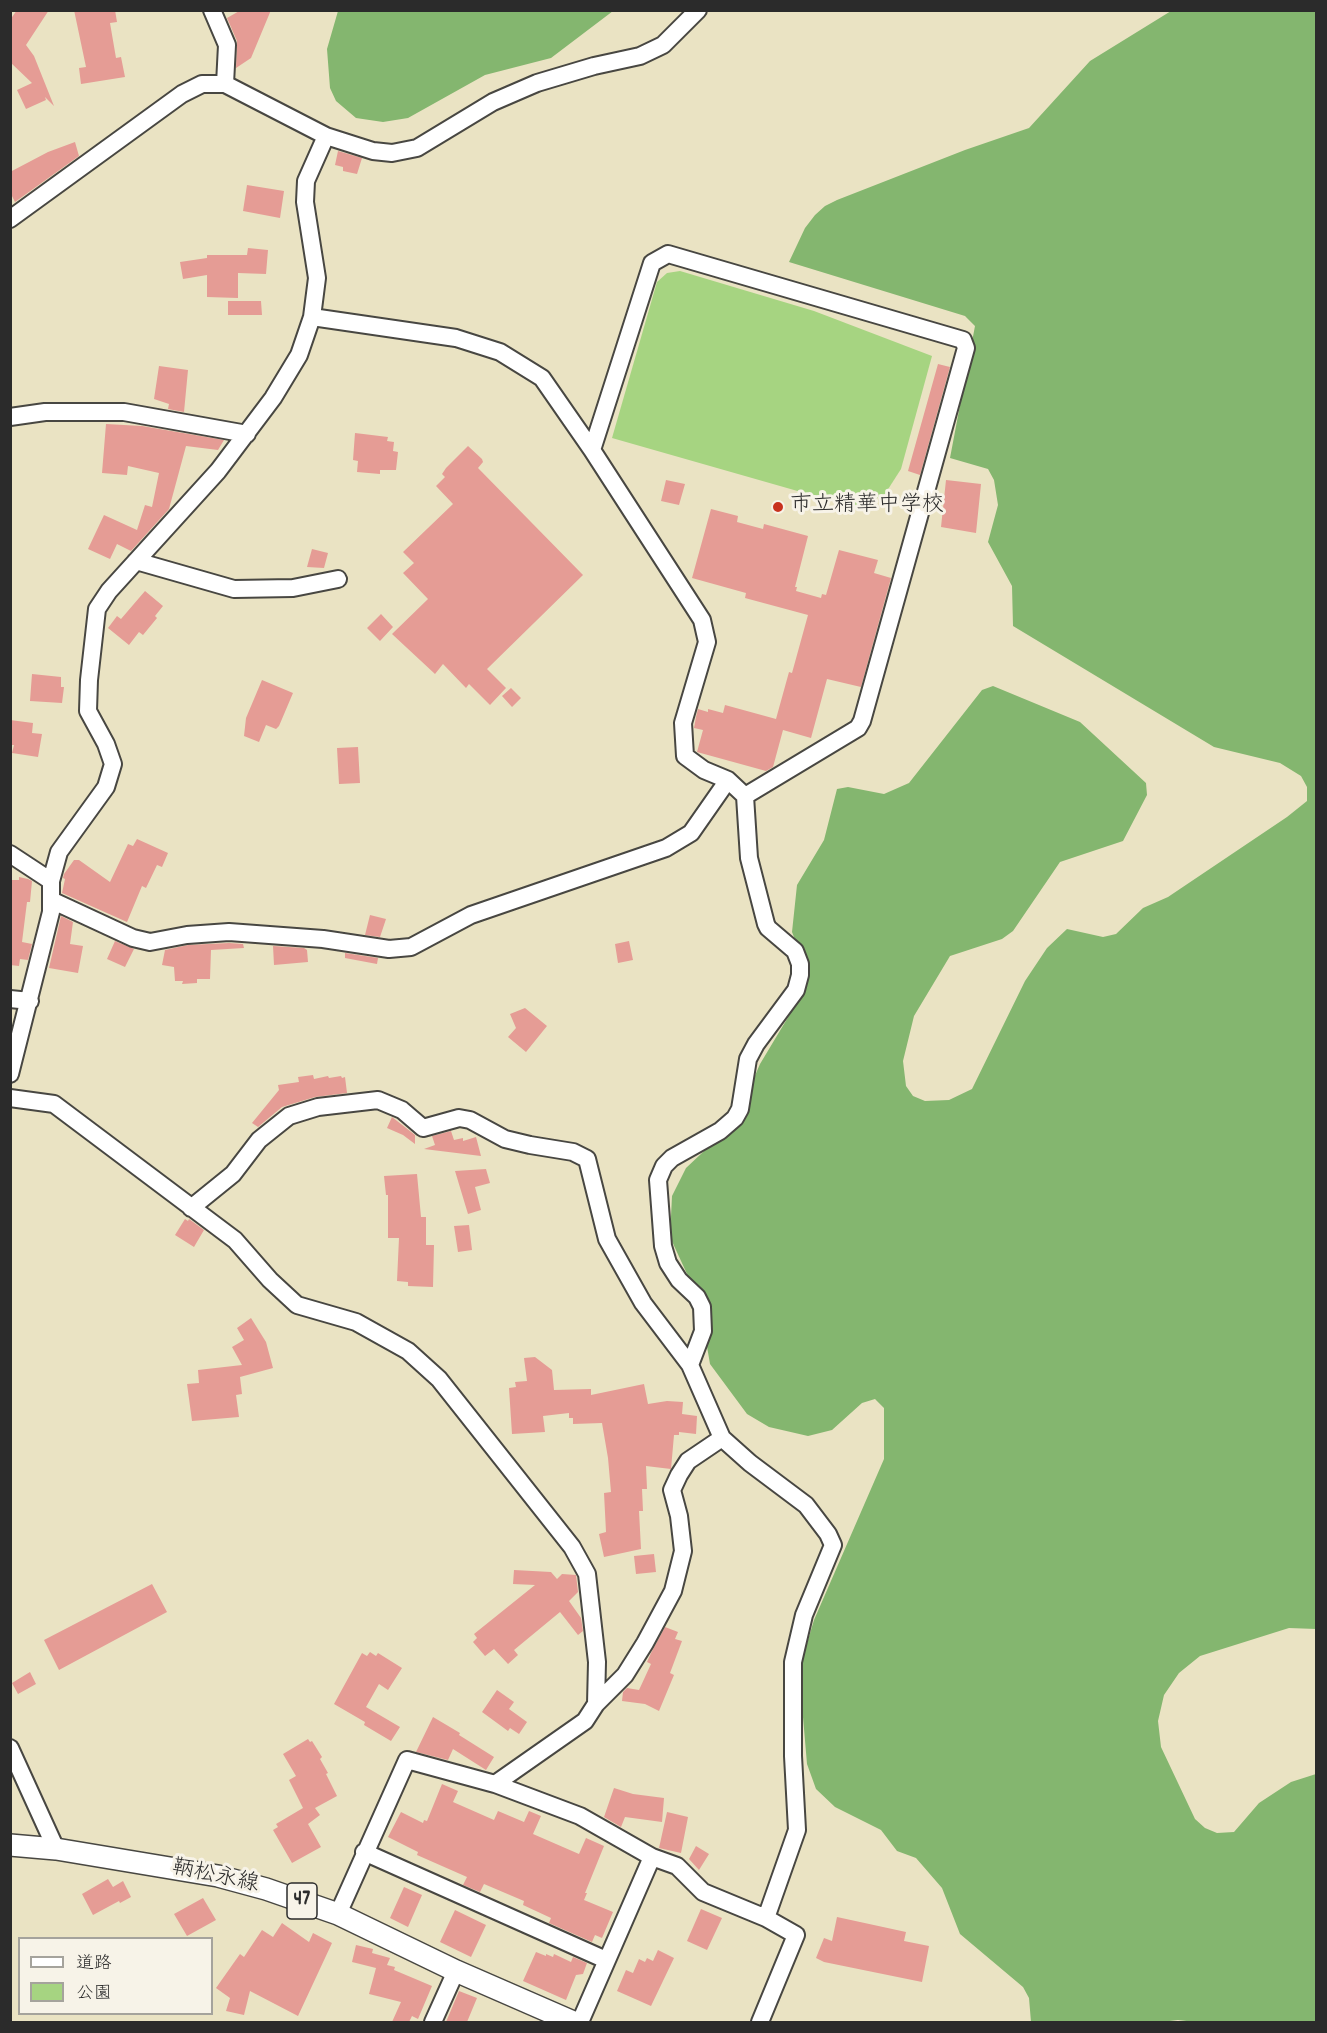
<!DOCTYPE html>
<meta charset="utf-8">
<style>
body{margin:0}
#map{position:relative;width:1327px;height:2033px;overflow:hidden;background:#eae3c3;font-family:Dekko,"Klee One",sans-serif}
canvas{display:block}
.frame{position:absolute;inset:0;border:12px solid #2b2b2b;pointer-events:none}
.legend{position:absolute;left:18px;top:1937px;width:195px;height:78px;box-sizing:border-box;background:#f7f3e8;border:2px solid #a5a39c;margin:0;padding:8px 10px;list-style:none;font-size:18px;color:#2b2b2b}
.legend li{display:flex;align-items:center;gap:12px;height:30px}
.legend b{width:30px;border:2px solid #a5a39c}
</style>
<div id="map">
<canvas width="1327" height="2033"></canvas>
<div class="frame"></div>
<ul class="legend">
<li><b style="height:8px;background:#fff"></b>道路</li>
<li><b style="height:16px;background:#a6d481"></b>公園</li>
</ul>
</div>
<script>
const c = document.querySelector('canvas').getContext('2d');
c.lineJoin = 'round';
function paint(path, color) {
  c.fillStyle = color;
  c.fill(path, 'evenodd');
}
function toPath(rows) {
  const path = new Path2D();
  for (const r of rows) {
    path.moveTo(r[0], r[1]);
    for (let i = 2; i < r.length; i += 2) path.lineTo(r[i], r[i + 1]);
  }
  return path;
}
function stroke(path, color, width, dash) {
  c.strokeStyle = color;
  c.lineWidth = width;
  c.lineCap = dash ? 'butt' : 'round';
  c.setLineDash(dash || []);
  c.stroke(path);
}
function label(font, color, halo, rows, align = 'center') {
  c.font = font + ' Dekko,"Klee One",sans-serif';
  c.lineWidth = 6;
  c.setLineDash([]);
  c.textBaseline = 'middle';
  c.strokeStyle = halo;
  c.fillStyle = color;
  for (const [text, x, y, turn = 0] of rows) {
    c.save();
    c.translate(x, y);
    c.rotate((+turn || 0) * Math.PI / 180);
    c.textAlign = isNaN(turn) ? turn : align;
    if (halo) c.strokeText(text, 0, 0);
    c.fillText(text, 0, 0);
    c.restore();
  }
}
const green = toPath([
 [680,271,814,311,932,356,901,469,885,494,857,508,612,438,657,282,667,273]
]);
const forest = toPath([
 [338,11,338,10,613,11,551,58,485,75,408,118,383,122,356,118,336,101,330,88,327,49],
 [1171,11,1316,11,1316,1629,1289,1628,1200,1656,1179,1673,1164,1695,1158,1721,1161,1747,1195,1819,1205,1828,1217,1833,1234,1832,1259,1803,1291,1782,1316,1774,1316,2022,1195,2022,1178,2020,1161,2022,1031,2022,1029,1998,1023,1987,960,1934,942,1888,916,1858,897,1851,881,1830,835,1807,816,1789,807,1764,799,1670,814,1620,884,1459,884,1408,875,1399,862,1403,832,1430,808,1436,769,1427,747,1414,710,1364,699,1300,670,1237,672,1196,686,1168,735,1122,760,1064,796,1004,803,980,801,955,792,932,797,885,824,840,837,789,848,787,884,794,909,783,982,690,993,686,1080,722,1146,783,1147,795,1123,841,1060,862,1013,931,1002,939,950,956,914,1016,903,1061,906,1086,913,1096,925,1101,949,1100,972,1089,1025,981,1047,948,1067,929,1103,937,1116,934,1143,908,1168,897,1287,817,1307,801,1307,787,1301,776,1280,763,1214,747,1013,626,1012,586,988,542,998,505,994,480,988,469,950,458,975,326,965,316,789,262,805,228,815,215,825,206,837,200,965,150,1029,128,1090,61]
]);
const building = toPath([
 [17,10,49,10,26,45,34,56,54,106,45,97,46,100,26,109,17,90,32,83,10,62,10,20],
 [74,10,115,10,117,22,110,23,116,58,121,57,125,77,81,84,79,68,86,67],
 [241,10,271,10,251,58,236,68,237,41,227,18],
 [75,142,79,156,15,202,10,192,10,172,48,152],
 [338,151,362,158,357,174,343,171,343,167,335,165],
 [247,185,284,191,280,218,243,211],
 [248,248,268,250,266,274,238,273,238,298,207,297,207,275,183,279,180,262,207,258,207,255,247,255],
 [228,301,261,301,262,315,228,315],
 [938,364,950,367,920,475,908,471],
 [159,366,188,370,184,412,168,409,169,404,154,399],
 [106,424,142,426,224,440,218,450,186,446,169,509,131,551,117,544,110,559,88,549,104,515,137,530,145,505,152,507,159,473,128,466,127,475,102,473],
 [355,433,388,437,387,441,394,442,393,451,398,452,396,470,380,470,380,474,357,472,358,461,353,460],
 [468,446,482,459,483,462,478,468,583,575,487,669,506,688,490,705,469,684,466,688,443,664,435,674,392,634,428,599,403,573,414,563,403,552,453,504,436,486,445,477,442,474,446,468],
 [666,480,685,484,679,505,661,501],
 [946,480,981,484,976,533,941,527],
 [711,509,738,516,737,522,763,529,764,524,808,536,795,587,797,587,796,591,821,598,822,594,826,595,839,550,878,560,874,573,891,578,861,687,827,679,811,738,783,730,773,767,766,771,697,752,703,730,694,728,696,717,698,709,708,712,708,709,723,713,725,705,776,719,789,672,792,673,808,615,745,598,746,593,692,578],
 [312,549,328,553,324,568,307,567],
 [145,591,163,606,155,616,157,618,143,635,139,632,129,645,108,628,117,616,121,619],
 [381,614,393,627,380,641,367,628],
 [32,674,61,677,61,687,64,687,62,703,30,701],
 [262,680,293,693,279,726,276,729,266,725,259,742,244,736,246,718],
 [511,688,521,698,512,707,502,696],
 [10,720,33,723,32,733,42,734,38,757,12,753,14,745,10,745],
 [358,747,360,783,339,784,337,748],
 [137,839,168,853,162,867,157,865,146,888,142,886,127,922,62,893,65,879,63,878,64,874,74,860,79,860,110,882,128,844,133,846],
 [19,877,28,879,32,881,30,902,27,902,22,942,32,944,28,960,20,959,19,966,10,965,10,880,19,880],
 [370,915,386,919,380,937,365,935],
 [61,916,73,922,70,944,83,946,78,973,49,968],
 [115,941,134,949,125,967,107,959],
 [629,941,633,960,618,963,615,944],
 [229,943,243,944,244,948,211,950,210,979,197,979,197,983,182,984,183,981,175,981,174,967,162,965,165,950,188,945],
 [273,946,304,948,307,950,308,962,274,965],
 [345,953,378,958,377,964,345,958],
 [525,1008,547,1026,526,1052,508,1037,516,1028,510,1014],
 [313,1075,314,1079,328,1076,329,1078,341,1076,342,1078,345,1077,347,1093,315,1097,282,1107,258,1127,252,1123,279,1090,278,1085,299,1082,298,1077],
 [392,1117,415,1135,415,1144,403,1135,387,1128],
 [451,1131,454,1140,463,1138,463,1141,476,1137,481,1156,424,1149,435,1145,432,1136],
 [486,1169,490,1183,475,1187,481,1210,468,1214,455,1171],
 [417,1174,421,1217,426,1217,426,1245,434,1245,433,1287,408,1286,408,1282,397,1281,399,1238,388,1238,388,1195,386,1195,384,1176],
 [185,1219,188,1221,189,1219,204,1230,194,1247,175,1235],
 [469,1225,472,1250,458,1252,454,1226],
 [251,1318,266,1342,273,1368,240,1377,242,1394,236,1395,239,1417,192,1421,187,1384,199,1383,198,1370,242,1365,232,1347,244,1340,237,1328],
 [535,1357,552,1370,554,1390,591,1389,591,1395,644,1384,648,1404,667,1401,683,1402,682,1414,697,1416,696,1434,679,1432,679,1435,674,1435,671,1469,646,1466,647,1489,642,1489,643,1511,639,1511,641,1549,604,1557,599,1534,606,1532,604,1493,611,1492,608,1458,602,1423,573,1424,573,1418,569,1418,569,1413,543,1416,545,1432,512,1434,509,1388,516,1387,515,1382,527,1381,524,1358],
 [654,1554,656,1572,636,1574,634,1556],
 [514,1570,551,1572,557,1579,562,1574,576,1575,578,1592,569,1601,581,1618,583,1631,578,1635,560,1612,514,1650,518,1655,508,1664,494,1649,485,1656,473,1642,477,1638,474,1634,535,1585,513,1584],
 [152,1584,167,1612,59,1670,44,1640],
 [665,1627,678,1632,675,1639,682,1641,670,1673,674,1675,659,1711,645,1704,622,1701,623,1692,627,1688,639,1690,651,1664,647,1662,651,1653],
 [370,1652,376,1656,378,1653,402,1668,388,1690,379,1684,366,1707,400,1727,391,1741,364,1725,365,1722,334,1704,362,1653,367,1656],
 [30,1672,36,1684,18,1694,12,1683],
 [497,1690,514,1702,509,1709,527,1722,519,1734,510,1728,508,1731,482,1712],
 [433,1717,460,1733,459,1735,494,1757,486,1770,453,1749,448,1760,416,1752],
 [308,1739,310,1742,312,1741,322,1757,320,1759,328,1773,326,1774,337,1796,315,1808,320,1815,308,1824,321,1847,292,1863,273,1830,278,1827,276,1824,303,1808,289,1780,296,1776,283,1754],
 [442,1784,458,1791,453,1802,494,1820,498,1811,524,1822,529,1811,541,1816,533,1834,579,1854,586,1838,604,1846,585,1893,587,1893,584,1900,613,1912,602,1938,595,1935,592,1942,549,1923,551,1918,523,1905,524,1901,484,1884,480,1892,463,1885,467,1877,417,1855,418,1852,388,1837,401,1812,423,1823,424,1820,427,1821],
 [614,1788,633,1794,664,1798,662,1822,625,1817,621,1827,604,1817],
 [667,1812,688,1817,681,1853,659,1848],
 [696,1846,709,1854,699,1870,689,1859],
 [108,1879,113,1887,123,1881,131,1897,120,1903,119,1901,93,1915,82,1894],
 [404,1887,422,1895,408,1927,390,1918],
 [203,1898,216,1920,187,1936,174,1914],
 [701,1909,722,1918,707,1950,687,1941],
 [455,1910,486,1925,471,1957,440,1942],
 [837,1917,906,1932,904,1941,929,1946,922,1982,824,1962,816,1958,824,1938,832,1941],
 [282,1923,309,1942,313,1933,332,1943,298,2016,250,1991,244,2015,226,2011,230,1998,216,1988,240,1954,244,1957,262,1930,273,1937],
 [356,1945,373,1949,372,1953,390,1958,387,1965,395,1967,394,1970,432,1986,418,2019,412,2016,409,2022,392,2022,401,2002,369,1994,376,1968,352,1962],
 [658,1950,674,1958,651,2006,617,1991,626,1970,633,1973,639,1959,645,1962,647,1958,653,1961],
 [536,1952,546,1956,546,1954,553,1957,554,1954,571,1962,573,1957,587,1963,583,1974,576,1975,566,2000,523,1981],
 [459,1991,477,1998,467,2022,446,2022]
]);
const minor = toPath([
 [212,10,227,45,225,84],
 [326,136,373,151,392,153,417,148,493,102,537,83,594,66,640,56,663,45,698,10],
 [10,219,182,94,202,84,225,84,326,136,306,181,305,202,317,278,312,317,299,355,273,398,218,471,109,591,97,609,89,680,88,711,106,744,113,764,106,787,59,852,51,881,51,912,10,1074],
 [312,317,456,338,500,352,542,378,592,450,702,620,707,642,683,723,685,756,704,770,728,780,745,796,749,858,766,924,768,928,795,951,800,964,800,975,796,990,756,1044,748,1059,740,1109,735,1118,720,1131,672,1158,664,1166,658,1180,663,1246,668,1263,679,1280,697,1297,702,1307,703,1331,690,1365],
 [10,417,45,412,124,412,247,434],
 [592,450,652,263,668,254,963,340,966,348,862,721,858,728,745,796],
 [136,561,234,589,293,588,338,579],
 [10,854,51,881],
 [51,900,133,938,150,942,187,935,229,932,323,939,389,949,411,947,471,915,666,848,691,833,728,780],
 [10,999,30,1001],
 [10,1098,54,1104,235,1240,270,1280,297,1305,356,1322,408,1351,439,1379,572,1547,587,1574,597,1662,596,1704,585,1721,495,1784],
 [191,1208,233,1174,259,1140,289,1116,318,1107,378,1100,402,1110,423,1128,459,1118,470,1120,505,1139,530,1145,573,1152,587,1159,607,1239,643,1303,690,1365,722,1438,750,1463,806,1505,828,1534,833,1545,804,1615,793,1662,793,1756,797,1830,766,1918],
 [596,1704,625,1675,645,1643,673,1591,683,1551,679,1516,672,1490,679,1475,688,1461,722,1438],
 [10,1748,56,1849],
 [364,1852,606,1960],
 [338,1914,407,1760,495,1784,580,1816,652,1857,677,1866,703,1892,766,1918,796,1935,760,2022],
 [433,2022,456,1971],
 [580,2022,652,1857]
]);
const major = toPath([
 [10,1845,56,1849,218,1876,266,1889,338,1914,456,1971,573,2022]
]);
const markers = [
 [778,507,6,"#c8321e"]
];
const shields = [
 [302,1901,30]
];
const shieldNames = [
 ["47",302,1901]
];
const poiNames = [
 ["市立精華中学校",790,507]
];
const streetNames = [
 ["鞆松永線",215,1878,12]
];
paint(green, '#a6d481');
paint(forest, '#84b66f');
paint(building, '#e59c95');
stroke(minor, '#484742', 20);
stroke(major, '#484742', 24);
stroke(minor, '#fff', 16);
stroke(major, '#fff', 21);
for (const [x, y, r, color] of markers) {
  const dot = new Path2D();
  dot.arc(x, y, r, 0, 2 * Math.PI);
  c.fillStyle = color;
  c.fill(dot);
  stroke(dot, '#f7f3e8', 2);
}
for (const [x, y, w] of shields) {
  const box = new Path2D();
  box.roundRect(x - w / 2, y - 18, w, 36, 4.5);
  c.fillStyle = '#f7f3e8';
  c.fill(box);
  stroke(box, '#2b2b2b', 1.5);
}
label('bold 21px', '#2b2b2b', null, shieldNames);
label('22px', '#2b2b2b', '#f7f3e8', poiNames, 'left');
label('22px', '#2b2b2b', '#f7f3e8', streetNames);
</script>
